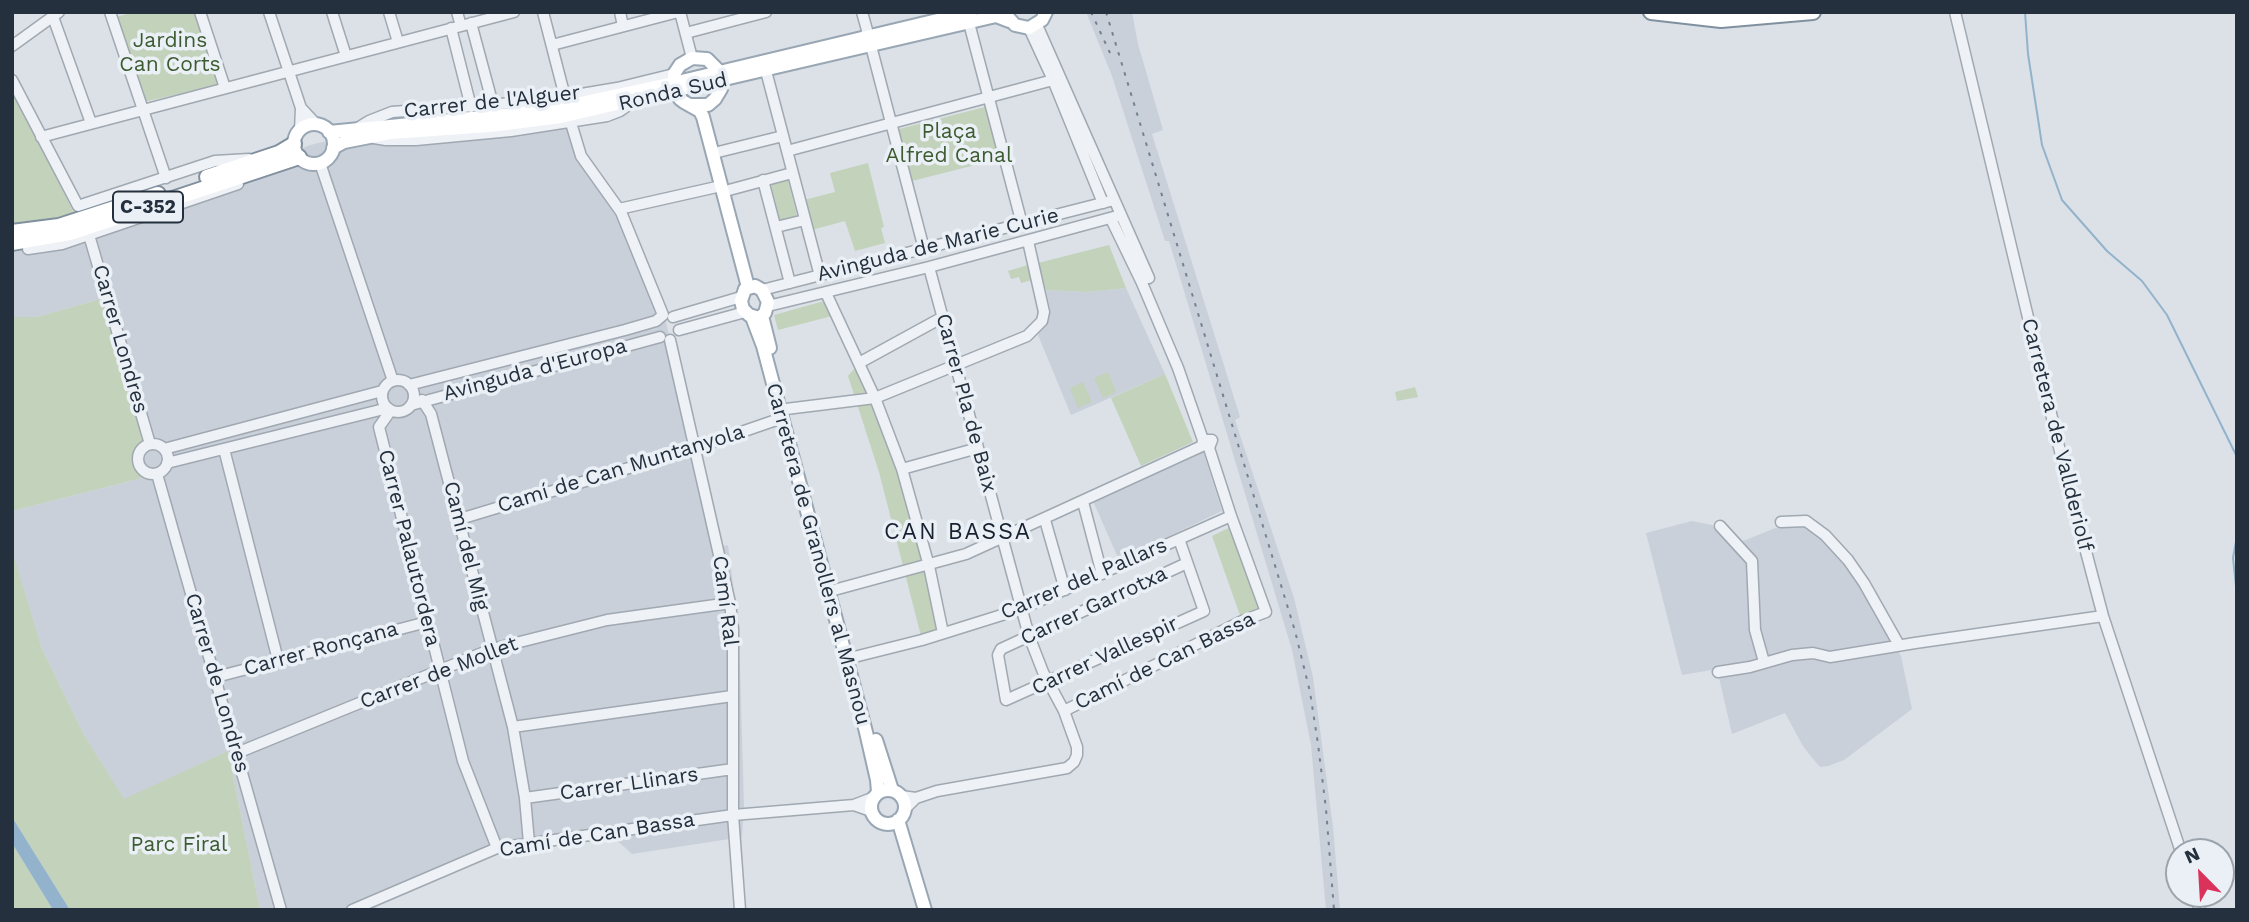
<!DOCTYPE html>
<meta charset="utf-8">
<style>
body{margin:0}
#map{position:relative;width:2249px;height:922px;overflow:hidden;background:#dbe1e7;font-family:"Work Sans",sans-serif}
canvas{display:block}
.frame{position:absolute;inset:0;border:14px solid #24303e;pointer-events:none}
.north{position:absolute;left:2165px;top:838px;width:70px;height:70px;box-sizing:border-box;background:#eaf0f5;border:2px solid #9ba3ac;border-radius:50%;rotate:336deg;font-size:19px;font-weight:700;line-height:28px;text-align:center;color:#24303e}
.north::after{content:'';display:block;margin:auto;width:24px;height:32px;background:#da325b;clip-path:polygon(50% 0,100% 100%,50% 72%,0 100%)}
</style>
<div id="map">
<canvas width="2249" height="922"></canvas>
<div class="frame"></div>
<div class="north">N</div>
</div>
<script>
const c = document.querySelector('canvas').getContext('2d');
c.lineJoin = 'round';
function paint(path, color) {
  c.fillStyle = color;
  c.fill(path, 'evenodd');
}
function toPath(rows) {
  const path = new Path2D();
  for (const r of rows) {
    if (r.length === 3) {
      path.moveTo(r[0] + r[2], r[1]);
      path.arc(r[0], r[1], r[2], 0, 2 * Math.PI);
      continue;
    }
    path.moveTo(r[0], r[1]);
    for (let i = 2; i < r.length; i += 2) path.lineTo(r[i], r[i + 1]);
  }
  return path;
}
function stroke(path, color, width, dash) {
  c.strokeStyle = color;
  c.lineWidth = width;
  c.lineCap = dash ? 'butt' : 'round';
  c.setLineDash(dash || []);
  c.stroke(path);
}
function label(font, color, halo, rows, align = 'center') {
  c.font = font + ' "Work Sans",sans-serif';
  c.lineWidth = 7;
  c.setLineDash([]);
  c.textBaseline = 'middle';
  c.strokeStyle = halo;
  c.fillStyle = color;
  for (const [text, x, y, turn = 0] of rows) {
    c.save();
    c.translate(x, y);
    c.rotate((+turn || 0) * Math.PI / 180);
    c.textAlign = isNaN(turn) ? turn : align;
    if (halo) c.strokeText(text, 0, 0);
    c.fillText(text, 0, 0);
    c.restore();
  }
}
const built = toPath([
 [1086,12,1132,12,1138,44,1163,130,1152,134,1240,417,1235,420,1294,598,1313,677,1333,827,1340,910,1326,910,1311,745,1292,650,1169,241,1165,241,1112,76],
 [568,111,578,145,624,212,663,310,721,547,728,545,739,632,744,806,742,837,632,854,613,837,500,853,369,910,260,910,228,751,124,800,84,735,42,649,16,568,12,551,12,511,142,478,142,470,137,461,138,455,144,446,111,296,37,317,12,317,12,238,57,231,314,144,358,134],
 [1126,288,1165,374,1071,415,1038,335,1049,317,1050,308,1046,290,1086,292],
 [1203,451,1222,511,1119,560,1093,501],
 [1692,521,1712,525,1733,545,1783,525,1810,526,1855,578,1901,656,1912,709,1844,760,1828,766,1820,767,1814,760,1803,746,1785,713,1732,734,1717,669,1682,675,1646,533]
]);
const green = toPath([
 [135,12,200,12,219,85,143,102,112,18],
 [12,90,75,215,36,224,12,226],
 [985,107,999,159,912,181,899,129],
 [868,163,884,227,881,228,885,243,855,251,845,221,808,231,800,201,835,192,830,173],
 [788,180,797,216,780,220,771,184],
 [1109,245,1126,288,1086,292,1046,290,1038,263],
 [1028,265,1032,280,1021,283,1019,277,1011,279,1008,271],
 [111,296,150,444,144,446,138,455,139,466,147,473,142,478,12,511,12,317,37,317],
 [824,301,832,316,778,330,774,315],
 [859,363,902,469,943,633,922,640,879,472,848,376],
 [1108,372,1116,392,1103,398,1094,378],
 [1165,374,1193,442,1141,466,1111,398],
 [1083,382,1092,402,1078,408,1070,388],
 [1415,387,1418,397,1397,401,1395,392],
 [1235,525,1266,612,1242,621,1212,536],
 [12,551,42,649,84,735,124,799,228,751,260,910,70,910,12,817],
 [12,843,40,889,53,910,12,910]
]);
const water = toPath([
 [12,817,70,910,53,910,12,843]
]);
const stream = toPath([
 [2025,12,2028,54,2042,145,2062,200,2107,251,2142,281,2167,315,2237,457],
 [2237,536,2233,558,2237,596]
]);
const minor = toPath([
 [110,12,166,178],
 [200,12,225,88],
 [269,12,301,108,300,130],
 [332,12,346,56],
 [389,12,398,42],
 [457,12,461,26],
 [543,12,565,97],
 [620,12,623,26],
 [680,12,692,58],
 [862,12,867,30,866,37],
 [1955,12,2065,472,2103,616,2181,852],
 [53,17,91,123],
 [471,23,493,105],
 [969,23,1022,224],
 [1037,25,1149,278],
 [451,28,471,107],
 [1029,28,1053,80,1103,203],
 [686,33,766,12],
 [552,45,678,12],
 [12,46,59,12],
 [871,46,924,249],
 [766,71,820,276],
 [12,80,78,206,215,161,249,159],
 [301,108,316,124],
 [571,123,581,156,621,212,663,315],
 [356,129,369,121,392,112,540,101,617,88,674,74],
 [41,137,514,12],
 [374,138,386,140,416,140,511,131,607,116,620,111,633,102],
 [787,151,1053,80],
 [718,152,783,136],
 [320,163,393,381],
 [763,180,790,283],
 [729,190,792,173],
 [619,209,721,186],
 [1111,219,1142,283,1178,368,1203,440],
 [776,227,805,220],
 [89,235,150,444],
 [28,249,62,244,238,184],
 [762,290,1114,200],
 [826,293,875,398,902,469,929,566,943,633],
 [768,306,929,267,1121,215],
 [673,317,741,297],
 [679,330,745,312],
 [670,340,730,603,733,629,733,815,740,910],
 [859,363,943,317],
 [398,396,16],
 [409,385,625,330,656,321,663,315],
 [422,400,431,414,513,727,525,798,529,843],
 [411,405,660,337],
 [786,409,875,398,1027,336,1042,321,1044,312,1028,241],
 [391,410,379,427,463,761,497,848],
 [153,459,15],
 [164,449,382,391],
 [224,449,278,660],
 [167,463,388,408],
 [902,469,978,448],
 [157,474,281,910],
 [1083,502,1102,574],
 [460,519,695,448,782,418],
 [1045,520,1065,590],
 [1781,522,1806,521,1825,535,1848,560,1864,583,1899,645],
 [1720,526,1752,561,1755,630,1764,662],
 [1179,539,1204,611,1006,700,998,655,1001,649,1187,563],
 [834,590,966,554,1202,446,1203,440,1212,440,1209,448,1231,516,1266,612,1242,621,1064,711],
 [854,657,922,640,1021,609,1231,516],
 [1718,672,1750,667,1792,655,1813,653,1830,657,1915,643,2103,616],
 [216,677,427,622],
 [513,727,732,696],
 [237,753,492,649,607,620,730,603],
 [901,796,916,798],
 [525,798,733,769],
 [854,805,871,811],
 [905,809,916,798,937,791,1067,768,1074,762,1077,755,1077,747,1064,711,1043,672,1029,636,929,267],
 [2195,894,2200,910],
 [352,910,497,848,733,815,854,805,872,798]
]);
const major = toPath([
 [1006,15,1015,25,1029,28,1042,20,1046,12],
 [689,105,708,105,715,99,721,89,720,72,707,59,692,58,680,65,674,74,674,88,680,99,684,102,700,111,703,117,748,287],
 [314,144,20],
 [329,132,543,111,673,83,971,12],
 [333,148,344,142,390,133,490,126,561,117,996,16,1009,21],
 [755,286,762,290,768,302,765,313,759,318,749,315,743,309,741,301,745,289,755,286],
 [762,316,770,348],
 [752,317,763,346,866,732,877,780,878,792],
 [876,740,892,790],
 [888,807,17],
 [898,820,925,910]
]);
const highway = toPath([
 [1651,12,1721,20,1813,12],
 [207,177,279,153,294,144],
 [12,232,59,226,158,194],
 [12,243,70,233,299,157]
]);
const rail = toPath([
 [1091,12,1110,53],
 [1106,12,1295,631,1310,692,1318,744,1326,809,1334,910]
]);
const shields = [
 [148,207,70]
];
const shieldNames = [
 ["C-352",148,207]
];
const parkNames = [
 ["Jardins",170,41],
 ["Can Corts",170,65],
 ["Plaça",949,132],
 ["Alfred Canal",949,156],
 ["Parc Firal",179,845]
];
const streetNames = [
 ["Ronda Sud",673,92,-13],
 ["Carrer de l'Alguer",492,102,-6],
 ["Avinguda de Marie Curie",938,245,-14],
 ["Carrer Londres",120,339,74],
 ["Avinguda d'Europa",535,370,-15],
 ["Carrer Pla de Baix",966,403,75],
 ["Carretera de Vallderiolf",2057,435,76],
 ["Camí de Can Muntanyola",621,469,-17],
 ["Camí del Mig",466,546,76],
 ["Carrer Palautordera",409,548,76],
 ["Carretera de Granollers al Masnou",818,554,75],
 ["Carrer del Pallars",1084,579,-23],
 ["Camí Ral",725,601,83],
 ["Carrer Garrotxa",1094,606,-25],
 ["Carrer Ronçana",321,649,-15],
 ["Carrer Vallespir",1105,656,-25],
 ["Camí de Can Bassa",1165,661,-26],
 ["Carrer de Mollet",439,673,-21],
 ["Carrer de Londres",217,683,74],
 ["Carrer Llinars",629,784,-8],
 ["Camí de Can Bassa",597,835,-9]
];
const neighbourhoodNames = [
 ["CAN BASSA",958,532]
];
paint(built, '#c9d0d9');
paint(green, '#c3d2bb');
paint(water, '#92b3cb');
stroke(stream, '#92b3cb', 2);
stroke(minor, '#a0a8b1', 13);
stroke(major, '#99a6b4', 16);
stroke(highway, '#81909f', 18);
stroke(minor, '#eef1f5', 10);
stroke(major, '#fff', 12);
stroke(highway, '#fff', 14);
stroke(rail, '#738292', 2, [3.5, 7]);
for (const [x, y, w] of shields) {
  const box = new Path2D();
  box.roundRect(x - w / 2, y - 15.5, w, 31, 5);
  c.fillStyle = '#eaf0f5';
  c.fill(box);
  stroke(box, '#24303e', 2);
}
label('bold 19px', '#24303e', null, shieldNames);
label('21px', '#3c5b30', '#eaf0f5', parkNames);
label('21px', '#24303e', '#eaf0f5', streetNames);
c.letterSpacing = '2px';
label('23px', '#17212f', '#eaf0f5', neighbourhoodNames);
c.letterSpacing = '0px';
</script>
